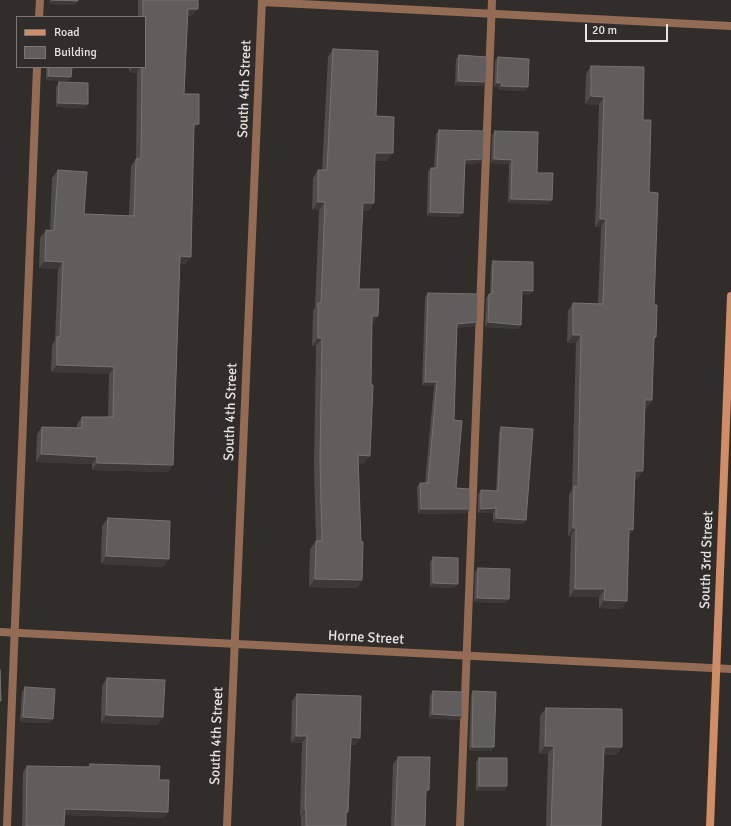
<!DOCTYPE html>
<style>
body{margin:0}
#map{position:relative;width:731px;height:826px;overflow:hidden;background:#302d2b;font-family:Signika,sans-serif}
canvas{display:block}
.legend{position:absolute;left:16px;top:16px;width:130px;height:52px;box-sizing:border-box;background:#302d2b;border:1px solid #797775;margin:0;padding:5px 7px;list-style:none;font-size:12px;color:#e7e5e4}
.legend li{display:flex;align-items:center;gap:8px;height:20px}
.legend b{width:20px;border:1px solid #797775}
.scale{position:absolute;left:585px;top:24px;width:83px;height:18px;box-sizing:border-box;border:2px solid #e7e5e4;border-top:0;padding-left:5px;font-size:12px;line-height:14px;white-space:nowrap;color:#e7e5e4;-webkit-text-stroke:3px #302d2b;paint-order:stroke}
</style>
<div id="map">
<canvas width="731" height="826"></canvas>
<ul class="legend">
<li><b style="height:5px;background:#cf8d68"></b>Road</li>
<li><b style="height:11px;background:#615d5c"></b>Building</li>
</ul>
<div class="scale">20 m</div>
</div>
<script>
const c = document.querySelector('canvas').getContext('2d');
c.lineJoin = 'round';
function toPath(rows) {
  const path = new Path2D();
  for (const r of rows) {
    path.moveTo(r[0], r[1]);
    for (let i = 2; i < r.length; i += 2) path.lineTo(r[i], r[i + 1]);
  }
  return path;
}
function stroke(path, color, width, dash) {
  c.strokeStyle = color;
  c.lineWidth = width;
  c.lineCap = dash ? 'butt' : 'round';
  c.setLineDash(dash || []);
  c.stroke(path);
}
function paint(path, color) {
  c.fillStyle = color;
  c.fill(path, 'evenodd');
}
function label(font, color, halo, rows, align = 'center') {
  c.font = font + ' Signika,sans-serif';
  c.lineWidth = 4;
  c.setLineDash([]);
  c.textBaseline = 'middle';
  c.strokeStyle = halo;
  c.fillStyle = color;
  for (const [text, x, y, turn = 0] of rows) {
    c.save();
    c.translate(x, y);
    c.rotate((+turn || 0) * Math.PI / 180);
    c.textAlign = isNaN(turn) ? turn : align;
    if (halo) c.strokeText(text, 0, 0);
    c.fillText(text, 0, 0);
    c.restore();
  }
}
const lane = toPath([
 [39,17,40,0],
 [7,826,37,67],
 [460,826,492,0]
]);
const street = toPath([
 [262,2,731,26],
 [0,632,731,669],
 [227,826,262,0]
]);
const secondary = toPath([
 [710,826,731,296]
]);
const wall = toPath([
 [50,0,78,0,75,5,49,4],
 [138,0,198,0,192,16,187,16,184,94,194,131,186,264,180,264,173,465,168,472,92,470,92,464,36,462,37,434,42,427,77,428,77,424,82,417,108,417,109,374,51,372,52,345,55,340,58,269,39,268,40,238,46,230,50,231,52,178,58,170,84,214,129,216,131,166,136,159,137,73,129,72,129,67,145,67,145,17,138,17],
 [333,49,376,116,387,161,375,161,369,211,362,211,359,289,378,316,372,324,364,464,358,463,362,580,357,588,309,587,310,549,316,541,314,468,316,346,312,346,313,311,315,307,319,210,312,210,313,178,318,170,322,170,328,57],
 [459,55,483,86,455,85,456,59],
 [498,57,525,91,499,90,499,87,494,87,495,61],
 [591,66,643,120,649,192,654,305,656,337,654,340,652,400,646,409,645,408,638,479,635,479,622,609,599,608,599,597,569,597,571,536,568,536,569,495,572,489,576,343,567,343,568,311,573,303,598,304,601,227,595,227,599,105,585,104,586,74],
 [46,67,72,67,71,77,68,81,46,80],
 [59,82,85,108,56,107,56,87],
 [439,130,483,159,480,163,465,164,463,213,460,217,427,216,428,172,431,168,434,168,436,134],
 [495,131,537,173,549,204,508,203,509,164,491,163,492,135],
 [493,261,530,295,522,294,521,325,518,329,485,327,486,298,489,294,490,294,491,265],
 [428,293,474,326,456,328,454,420,456,488,467,513,418,514,417,487,420,483,425,483,434,386,422,386,425,297],
 [501,427,526,520,523,524,493,522,493,513,478,513,478,494,481,490,496,491,499,432],
 [108,518,163,567,101,564,102,526],
 [433,557,455,588,430,587,430,562],
 [478,568,506,603,474,602,475,572],
 [107,678,158,725,101,723,102,686],
 [25,687,50,723,20,722,22,692],
 [433,691,462,716,459,720,429,718,430,695],
 [473,691,494,747,491,751,469,751,471,695],
 [297,694,360,738,355,745,351,745,348,812,346,815,346,826,301,826,301,817,300,817,302,743,291,743,292,701],
 [546,708,622,747,616,755,604,755,601,826,546,826,548,754,539,754,540,716],
 [398,757,429,790,425,795,425,826,391,826,393,764],
 [479,758,507,786,504,791,476,791,476,762],
 [90,764,159,780,168,812,164,818,64,815,64,826,22,826,23,772,27,766,88,767]
]);
const shadedWall = toPath([
 [52,0,78,1,75,5,49,4],
 [188,9,198,9,192,16,182,16],
 [133,67,140,67,137,73,129,72],
 [48,76,71,77,68,81,46,80],
 [458,81,486,82,483,86,455,85],
 [497,83,502,83,499,87,494,87],
 [501,86,528,87,525,91,499,90],
 [591,96,604,97,599,105,585,104],
 [58,103,88,104,85,108,56,107],
 [194,124,199,124,193,131],
 [375,153,393,153,387,161,370,161],
 [483,159,480,163,462,164,465,160],
 [494,159,512,160,509,164,491,163],
 [511,199,552,200,549,204,508,203],
 [318,202,325,202,319,210,312,210],
 [363,203,374,203,369,211,357,211],
 [430,212,463,213,460,217,427,216],
 [600,219,606,219,601,227,595,227],
 [180,256,191,257,186,264,175,264],
 [45,261,63,262,58,269,39,268],
 [522,290,533,291,530,295,519,294],
 [372,316,378,316,373,324,367,324],
 [477,322,474,326,454,328,457,324],
 [488,322,521,325,518,329,485,327],
 [573,335,581,335,576,343,567,343],
 [318,338,322,338,316,346,312,346],
 [57,365,114,367,109,374,51,372],
 [425,382,437,382,434,386,422,386],
 [645,400,652,400,646,409,640,408],
 [41,454,97,457,92,464,36,462],
 [358,455,370,456,364,464,353,463],
 [97,463,173,465,168,472,92,470],
 [635,471,643,471,638,479,629,479],
 [496,508,493,513,478,513,481,509],
 [421,509,470,509,467,513,418,514],
 [496,518,526,520,523,524,493,522],
 [573,528,576,528,571,536,568,536],
 [629,529,633,530,628,538],
 [106,556,169,559,163,567,101,564],
 [315,579,362,580,357,588,309,587],
 [433,583,458,584,455,588,430,587],
 [575,589,605,589,599,597,569,597],
 [477,598,509,599,506,603,474,602],
 [604,600,627,601,622,609,599,608],
 [432,714,462,716,459,720,429,718],
 [106,715,163,717,158,725,101,723],
 [23,717,53,719,50,723,20,722],
 [296,736,307,736,302,743,291,743],
 [351,737,360,738,355,745,346,744],
 [545,746,554,746,548,754,539,754],
 [472,747,494,747,491,751,469,751],
 [604,747,622,747,616,755,599,755],
 [479,786,507,786,504,791,476,791],
 [426,790,429,790,424,797],
 [65,809,168,812,164,818,60,815],
 [305,810,306,810,301,817,300,817]
]);
const building = toPath([
 [52,0,78,0,78,1,52,0],
 [143,0,198,0,198,9,188,9,184,94,199,94,199,124,194,124,191,257,180,256,173,465,97,463,97,457,41,454,42,427,82,428,82,417,113,417,114,367,57,365,57,337,60,337,63,262,45,261,46,230,54,231,58,170,87,172,84,214,134,216,136,159,141,159,142,67,145,67,145,17,143,17,143,0],
 [333,49,378,51,376,116,394,117,393,153,375,153,374,203,363,203,359,289,379,289,378,316,372,316,371,385,373,385,370,456,358,455,361,542,363,542,362,580,315,579,316,541,322,541,320,460,322,338,318,338,318,303,321,303,325,202,318,202,318,170,327,170,333,49],
 [459,55,487,57,486,82,458,81,459,55],
 [498,57,529,59,528,87,501,86,502,83,497,83,498,57],
 [591,66,644,67,643,120,651,120,649,192,658,193,654,305,657,305,656,337,654,337,652,400,645,400,643,471,635,471,633,530,629,529,627,601,604,600,605,589,575,589,576,528,573,528,574,486,578,487,581,335,573,335,573,303,603,304,606,219,600,219,604,97,591,96,591,66],
 [49,67,72,67,71,77,48,76,49,67],
 [59,82,88,83,88,104,58,103,59,82],
 [439,130,484,131,483,159,465,160,463,213,430,212,431,168,437,168,439,130],
 [495,131,538,132,537,173,553,173,552,200,511,199,512,160,494,159,495,131],
 [493,261,533,262,533,291,522,290,521,325,488,322,489,294,492,294,493,261],
 [428,293,478,294,477,322,457,324,454,420,462,421,456,488,470,489,470,509,421,509,420,483,428,483,437,382,425,382,428,293],
 [501,427,533,429,526,520,496,518,496,508,481,509,481,490,498,491,501,427],
 [108,518,170,521,169,559,106,556,108,518],
 [433,557,458,558,458,584,433,583,433,557],
 [478,568,510,569,509,599,477,598,478,568],
 [0,670,1,701,0,701,0,670],
 [107,678,165,680,163,717,106,715,107,678],
 [25,687,55,689,53,719,23,717,25,687],
 [433,691,462,692,462,716,432,714,433,691],
 [473,691,496,692,494,747,472,747,473,691],
 [297,694,361,696,360,738,351,737,348,812,346,812,346,826,306,826,306,810,305,810,307,736,296,736,297,694],
 [546,708,622,709,622,747,604,747,601,826,551,826,554,746,545,746,546,708],
 [398,757,430,757,429,790,426,790,425,826,395,826,398,757],
 [479,758,507,758,507,786,479,786,479,758],
 [90,764,160,766,159,780,169,780,168,812,65,809,64,826,26,826,27,766,90,767,90,764]
]);
const streetNames = [
 ["South 4th Street",245,89,-88],
 ["South 4th Street",231,412,-88],
 ["South 3rd Street",707,560,-88],
 ["Horne Street",366,638,3],
 ["South 4th Street",217,736,-88]
];
stroke(lane, '#946b54', 8);
stroke(street, '#946b54', 8);
stroke(secondary, '#cf8d68', 8);
paint(wall, '#504c4b');
paint(shadedWall, '#3d3938');
paint(building, '#615d5c');
stroke(building, '#767271', 1);
label('14px', '#e7e5e4', '#302d2b', streetNames);
</script>
